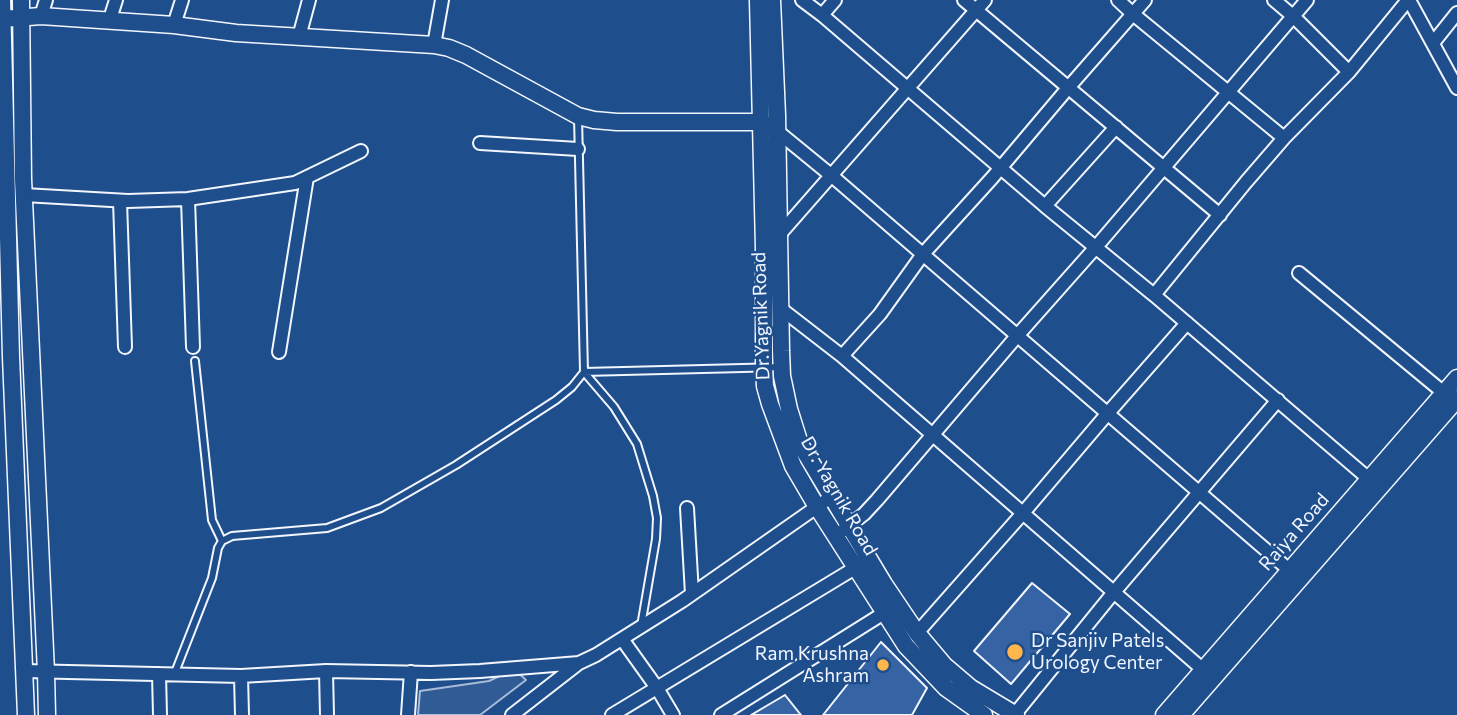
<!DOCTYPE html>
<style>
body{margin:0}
canvas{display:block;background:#1f4e8c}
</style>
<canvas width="1457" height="715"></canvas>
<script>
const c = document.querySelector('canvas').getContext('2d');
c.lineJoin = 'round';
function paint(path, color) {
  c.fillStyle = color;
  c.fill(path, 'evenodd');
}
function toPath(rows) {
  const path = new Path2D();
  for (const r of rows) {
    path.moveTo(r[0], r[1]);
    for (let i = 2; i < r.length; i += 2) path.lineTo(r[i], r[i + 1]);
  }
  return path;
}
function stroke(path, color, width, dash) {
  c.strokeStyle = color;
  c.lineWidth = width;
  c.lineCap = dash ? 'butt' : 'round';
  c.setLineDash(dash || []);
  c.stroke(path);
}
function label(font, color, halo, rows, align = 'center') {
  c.font = font + ' Commissioner,sans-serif';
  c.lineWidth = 5;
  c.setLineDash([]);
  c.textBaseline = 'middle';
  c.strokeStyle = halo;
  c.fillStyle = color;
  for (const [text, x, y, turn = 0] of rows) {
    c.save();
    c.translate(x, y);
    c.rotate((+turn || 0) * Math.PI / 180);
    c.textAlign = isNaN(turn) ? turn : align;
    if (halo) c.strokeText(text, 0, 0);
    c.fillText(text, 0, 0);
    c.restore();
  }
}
const built = toPath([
 [514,669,526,680,480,715,418,715,420,691,489,681,514,669]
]);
const building = toPath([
 [1032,583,1070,614,1011,684,974,651,1032,583],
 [881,642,927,688,912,715,823,715,881,642],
 [785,695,801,715,751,715,785,695]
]);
const lane = toPath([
 [195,361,212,520,222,541],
 [584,372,614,407,637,444,653,496,657,518,656,539,641,626],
 [584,372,782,367],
 [174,675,212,578,218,548,222,541,232,536,327,528,381,508,456,465,556,400,572,387,584,372,578,117]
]);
const street = toPath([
 [802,0,822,15,1045,206,1154,295,1369,479],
 [964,0,1220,215],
 [1118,0,1133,14,1284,138],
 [1274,0,1294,17,1349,72],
 [1409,0,1457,88],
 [822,15,835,0],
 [41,16,46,0],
 [109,22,116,0],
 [174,25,182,0],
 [299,37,309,0],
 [1433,43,1457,13],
 [434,45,442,0],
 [777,131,832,176,1295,575],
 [480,143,578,149],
 [24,195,128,201,188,199,295,183,361,151],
 [188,199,193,347],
 [120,201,125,347],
 [1045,206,1116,127],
 [779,235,985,0],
 [1299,273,1444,393],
 [1154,295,1246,182,1284,138,1349,72,1408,0],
 [780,308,842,356,1208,674],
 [279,352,307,177],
 [842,356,880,314,923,254,992,178,1068,88,1145,0],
 [687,508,692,594],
 [842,531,864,514,877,500,1017,336,1096,247,1307,0],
 [917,633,1023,513,1108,413,1187,323],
 [622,639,657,688,673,715],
 [25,671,241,676,326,671,431,673,480,671,579,663],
 [326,671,327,715],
 [159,674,160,715],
 [241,676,242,715],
 [1015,714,1114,592,1278,400],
 [408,715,411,672],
 [512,715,579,663,596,655,682,601,831,497],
 [612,715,855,568],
 [721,715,884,613]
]);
const secondary = toPath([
 [2,0,11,357,26,715],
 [21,0,23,179,46,672,47,715],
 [758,0,764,248,764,368,765,386,770,404,793,466,817,507,906,646,946,688,984,715],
 [772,0,777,115,781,351,782,376,789,409,800,444,884,584,917,633,944,665,971,688,1016,715],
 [2,19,41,16,174,25,236,33,434,45,449,48,466,55,578,116,594,120,617,122,762,122,777,131],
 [1164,715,1457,378],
 [1181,715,1457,399]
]);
const markers = [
 [1015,652,9,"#ffb74d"],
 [883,665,7,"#ffb74d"]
];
const streetNames = [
 ["Dr.Yagnik Road",761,316,-92],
 ["Dr. Yagnik Road",839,496,60],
 ["Raiya Road",1294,532,-49]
];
const poiNames = [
 ["Dr Sanjiv Patels",1031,641],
 ["Urology Center",1031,663],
 ["Ram Krushna",869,654,"right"],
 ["Ashram",869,676,"right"]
];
paint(built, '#305b95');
stroke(built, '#a8bbd7', 2);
paint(building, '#3563a3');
stroke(building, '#f2f6ff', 2);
stroke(lane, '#f2f6ff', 10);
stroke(street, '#f2f6ff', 16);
stroke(secondary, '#f2f6ff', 19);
stroke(lane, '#1f4e8c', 6);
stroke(street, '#1f4e8c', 12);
stroke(secondary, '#1f4e8c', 16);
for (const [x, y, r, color] of markers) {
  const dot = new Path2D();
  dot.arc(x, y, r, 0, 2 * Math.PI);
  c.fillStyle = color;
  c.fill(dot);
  stroke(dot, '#1f4e8c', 2.5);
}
label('19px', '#f2f6ff', '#1f4e8c', streetNames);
label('19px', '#f2f6ff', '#1f4e8c', poiNames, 'left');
</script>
